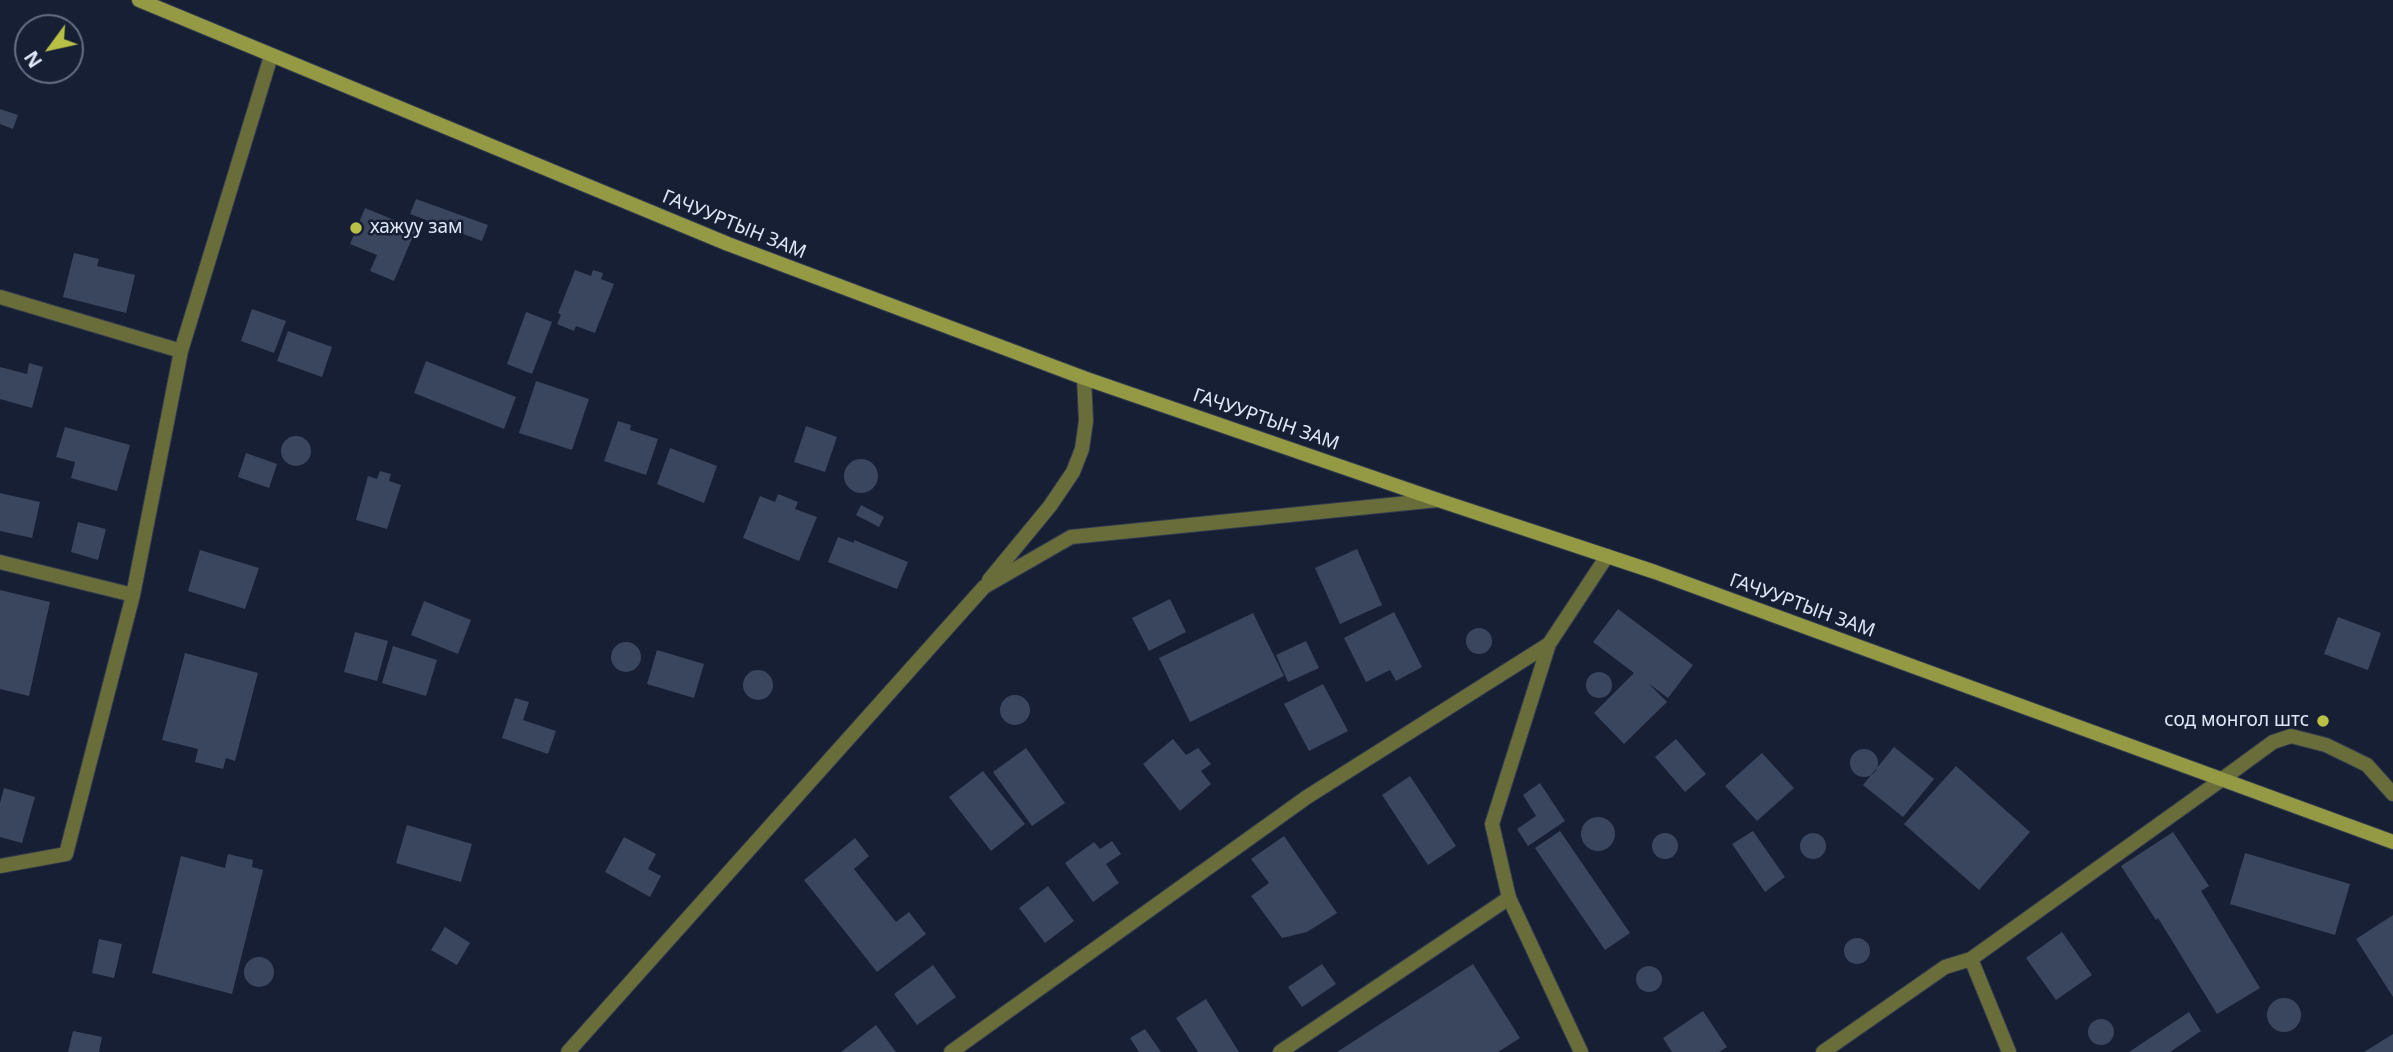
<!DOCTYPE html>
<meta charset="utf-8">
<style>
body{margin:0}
#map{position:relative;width:2393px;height:1052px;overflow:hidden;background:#161f34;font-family:"Noto Sans",sans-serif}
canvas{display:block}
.north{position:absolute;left:14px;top:14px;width:70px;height:70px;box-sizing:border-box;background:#161f34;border:2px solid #666f81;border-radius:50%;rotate:237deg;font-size:19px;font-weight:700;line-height:28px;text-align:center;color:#dfe6f5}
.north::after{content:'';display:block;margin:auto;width:24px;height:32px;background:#b9c046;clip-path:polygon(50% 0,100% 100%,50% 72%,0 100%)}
</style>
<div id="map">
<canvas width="2393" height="1052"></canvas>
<div class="north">N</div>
</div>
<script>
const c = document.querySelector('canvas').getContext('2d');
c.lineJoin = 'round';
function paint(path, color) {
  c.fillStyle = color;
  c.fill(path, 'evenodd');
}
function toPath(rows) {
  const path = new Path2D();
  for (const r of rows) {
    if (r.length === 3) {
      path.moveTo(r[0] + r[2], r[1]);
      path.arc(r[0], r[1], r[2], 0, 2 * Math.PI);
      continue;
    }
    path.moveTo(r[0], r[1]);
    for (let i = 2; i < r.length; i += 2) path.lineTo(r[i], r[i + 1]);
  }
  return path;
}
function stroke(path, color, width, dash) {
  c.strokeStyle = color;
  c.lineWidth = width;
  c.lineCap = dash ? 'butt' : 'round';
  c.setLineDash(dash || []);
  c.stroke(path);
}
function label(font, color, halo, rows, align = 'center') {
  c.font = font + ' "Noto Sans",sans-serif';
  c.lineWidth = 5;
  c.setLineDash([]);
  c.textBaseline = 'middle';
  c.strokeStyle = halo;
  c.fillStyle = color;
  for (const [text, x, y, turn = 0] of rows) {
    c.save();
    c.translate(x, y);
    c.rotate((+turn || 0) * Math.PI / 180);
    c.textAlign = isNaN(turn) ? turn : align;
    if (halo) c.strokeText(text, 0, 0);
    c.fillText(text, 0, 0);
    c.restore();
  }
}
const building = toPath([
 [0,109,18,115,13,129,0,124],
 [416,199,488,225,482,241,410,214],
 [365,208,416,229,394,281,370,271,377,255,350,244],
 [74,253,99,259,97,266,135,275,126,313,63,297],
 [575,270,591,276,593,270,603,273,601,279,614,284,595,333,576,326,574,331,557,324,561,315,558,313],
 [252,309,286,321,274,353,241,341],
 [526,312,552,322,532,374,507,364],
 [288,331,332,347,322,377,277,361],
 [426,361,516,397,504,429,414,393],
 [29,363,43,367,32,408,0,399,0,367,27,374],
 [536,381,589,399,572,450,519,433],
 [618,421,631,425,630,430,658,439,646,475,604,461],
 [806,426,837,437,825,472,794,462],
 [65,427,130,445,117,491,71,478,75,462,56,457],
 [296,451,15],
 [670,448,717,466,704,503,657,484],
 [246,453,277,464,269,488,238,477],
 [861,476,17],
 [380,471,391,474,389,481,401,485,387,529,356,520,368,476,377,479],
 [0,493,40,502,32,538,0,531],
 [778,494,798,502,795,509,817,517,799,561,743,538,760,496,775,502],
 [861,505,884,517,879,527,856,515],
 [78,522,106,529,98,560,71,552],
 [838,537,854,543,854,540,908,562,897,589,828,562],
 [1357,549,1382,605,1340,624,1315,568],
 [200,550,259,568,245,609,188,591],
 [0,590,50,602,29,696,0,689],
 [1170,599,1186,632,1149,651,1132,618],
 [424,601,471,620,458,654,411,635],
 [1618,609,1693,665,1668,698,1648,683,1667,702,1624,744,1594,713,1634,673,1593,642],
 [1394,612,1422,667,1396,681,1390,670,1366,682,1344,638],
 [1253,613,1284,676,1190,722,1159,658],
 [2338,617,2381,633,2368,670,2324,654],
 [1479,641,13],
 [355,632,388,641,377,681,344,672],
 [1306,641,1319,668,1288,682,1276,655],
 [626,657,15],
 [393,646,437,660,426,696,382,683],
 [657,650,704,664,694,698,647,684],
 [185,653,258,673,235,761,226,758,223,769,195,762,198,749,162,740],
 [758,685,15],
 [1599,685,13],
 [1323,684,1348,731,1309,751,1284,704],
 [1015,710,15],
 [515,698,529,702,523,720,556,731,548,754,502,738],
 [1173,739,1186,755,1198,748,1211,764,1201,771,1211,784,1180,811,1143,764],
 [1676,739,1706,774,1685,792,1655,757],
 [1894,747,1934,779,1903,817,1863,785],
 [1026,748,1065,803,1032,826,993,772],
 [1864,763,14],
 [1762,753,1794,788,1757,821,1725,786],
 [1956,766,2030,832,1979,890,1904,824],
 [983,771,1025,824,991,851,949,797],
 [1410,776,1456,846,1428,865,1382,795],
 [1540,783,1565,821,1528,846,1517,829,1536,816,1523,795],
 [4,788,35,797,22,843,0,837,0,803],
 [1598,834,17],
 [407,825,472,844,461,882,396,863],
 [1560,831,1630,933,1605,950,1535,848],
 [1753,831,1785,877,1765,892,1732,844],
 [2173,832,2209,886,2201,891,2260,988,2217,1014,2158,918,2156,920,2121,866],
 [1813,846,13],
 [1665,846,13],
 [1284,836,1337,913,1307,932,1282,938,1251,896,1269,883,1251,859],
 [624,837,656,854,648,869,661,876,650,897,605,872],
 [855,838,869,856,854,869,896,922,909,912,926,934,877,972,804,880],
 [1112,841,1121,854,1106,864,1119,883,1093,902,1065,863,1094,842,1100,849],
 [2245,853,2350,884,2335,935,2230,904],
 [228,854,253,860,252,867,263,870,232,994,152,973,181,856,225,868],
 [1048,886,1074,921,1045,943,1019,908],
 [2393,915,2393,997,2356,939],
 [445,927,470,943,457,965,431,950],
 [2062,932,2092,975,2056,1000,2026,958],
 [1857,951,13],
 [99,939,122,944,114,978,92,973],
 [259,972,15],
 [1322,964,1336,984,1302,1007,1288,987],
 [1473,964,1520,1038,1498,1052,1337,1052],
 [933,965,956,997,917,1025,894,994],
 [1649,979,13],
 [2284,1015,17],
 [1206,999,1239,1052,1198,1052,1176,1018],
 [1703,1011,1727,1047,1719,1052,1672,1052,1663,1038],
 [2189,1012,2201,1031,2170,1052,2129,1052],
 [2101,1032,13],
 [876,1025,896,1052,841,1052],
 [1145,1029,1161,1052,1139,1052,1130,1038],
 [73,1031,102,1037,99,1052,68,1052],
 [2393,1034,2393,1052,2364,1052]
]);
const service = toPath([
 [2221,780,2273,742,2291,736,2326,745,2367,765,2393,794],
 [1280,1052,1509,898]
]);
const minor = toPath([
 [0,297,181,351],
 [0,562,133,595,181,351,271,56],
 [1549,644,1492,824,1509,898,1581,1052],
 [0,866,66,854,133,595],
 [1971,959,2009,1052],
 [951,1052,1307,797,1549,644,1607,556],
 [1823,1052,1945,967,1971,959,2221,780]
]);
const tertiary = toPath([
 [989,580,1050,506,1073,472,1082,449,1086,421,1084,378],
 [568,1052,984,587,1071,537,1438,500]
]);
const secondary = toPath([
 [139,0,728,244,1084,378,1438,500,1655,572,2393,842]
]);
const markers = [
 [356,228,7,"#b9c046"],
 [2323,721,7,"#b9c046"]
];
const streetNames = [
 ["ГАЧУУРТЫН ЗАМ",734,225,22],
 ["ГАЧУУРТЫН ЗАМ",1266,420,19],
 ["ГАЧУУРТЫН ЗАМ",1802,606,20]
];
const poiNames = [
 ["хажуу зам",370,228],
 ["сод монгол штс",2309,721,"right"]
];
paint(building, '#3a465d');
stroke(service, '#323b4f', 16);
stroke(minor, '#323b4f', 16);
stroke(tertiary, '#323b4f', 16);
stroke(secondary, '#323b4f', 16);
stroke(service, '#696d3a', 14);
stroke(minor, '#696d3a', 14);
stroke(tertiary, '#696d3a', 14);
stroke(secondary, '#949a43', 14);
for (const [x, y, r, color] of markers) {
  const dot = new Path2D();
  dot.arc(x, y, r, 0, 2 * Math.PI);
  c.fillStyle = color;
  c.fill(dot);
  stroke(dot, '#161f34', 2.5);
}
label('19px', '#dfe6f5', '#161f34', streetNames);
label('19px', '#dfe6f5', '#161f34', poiNames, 'left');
</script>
